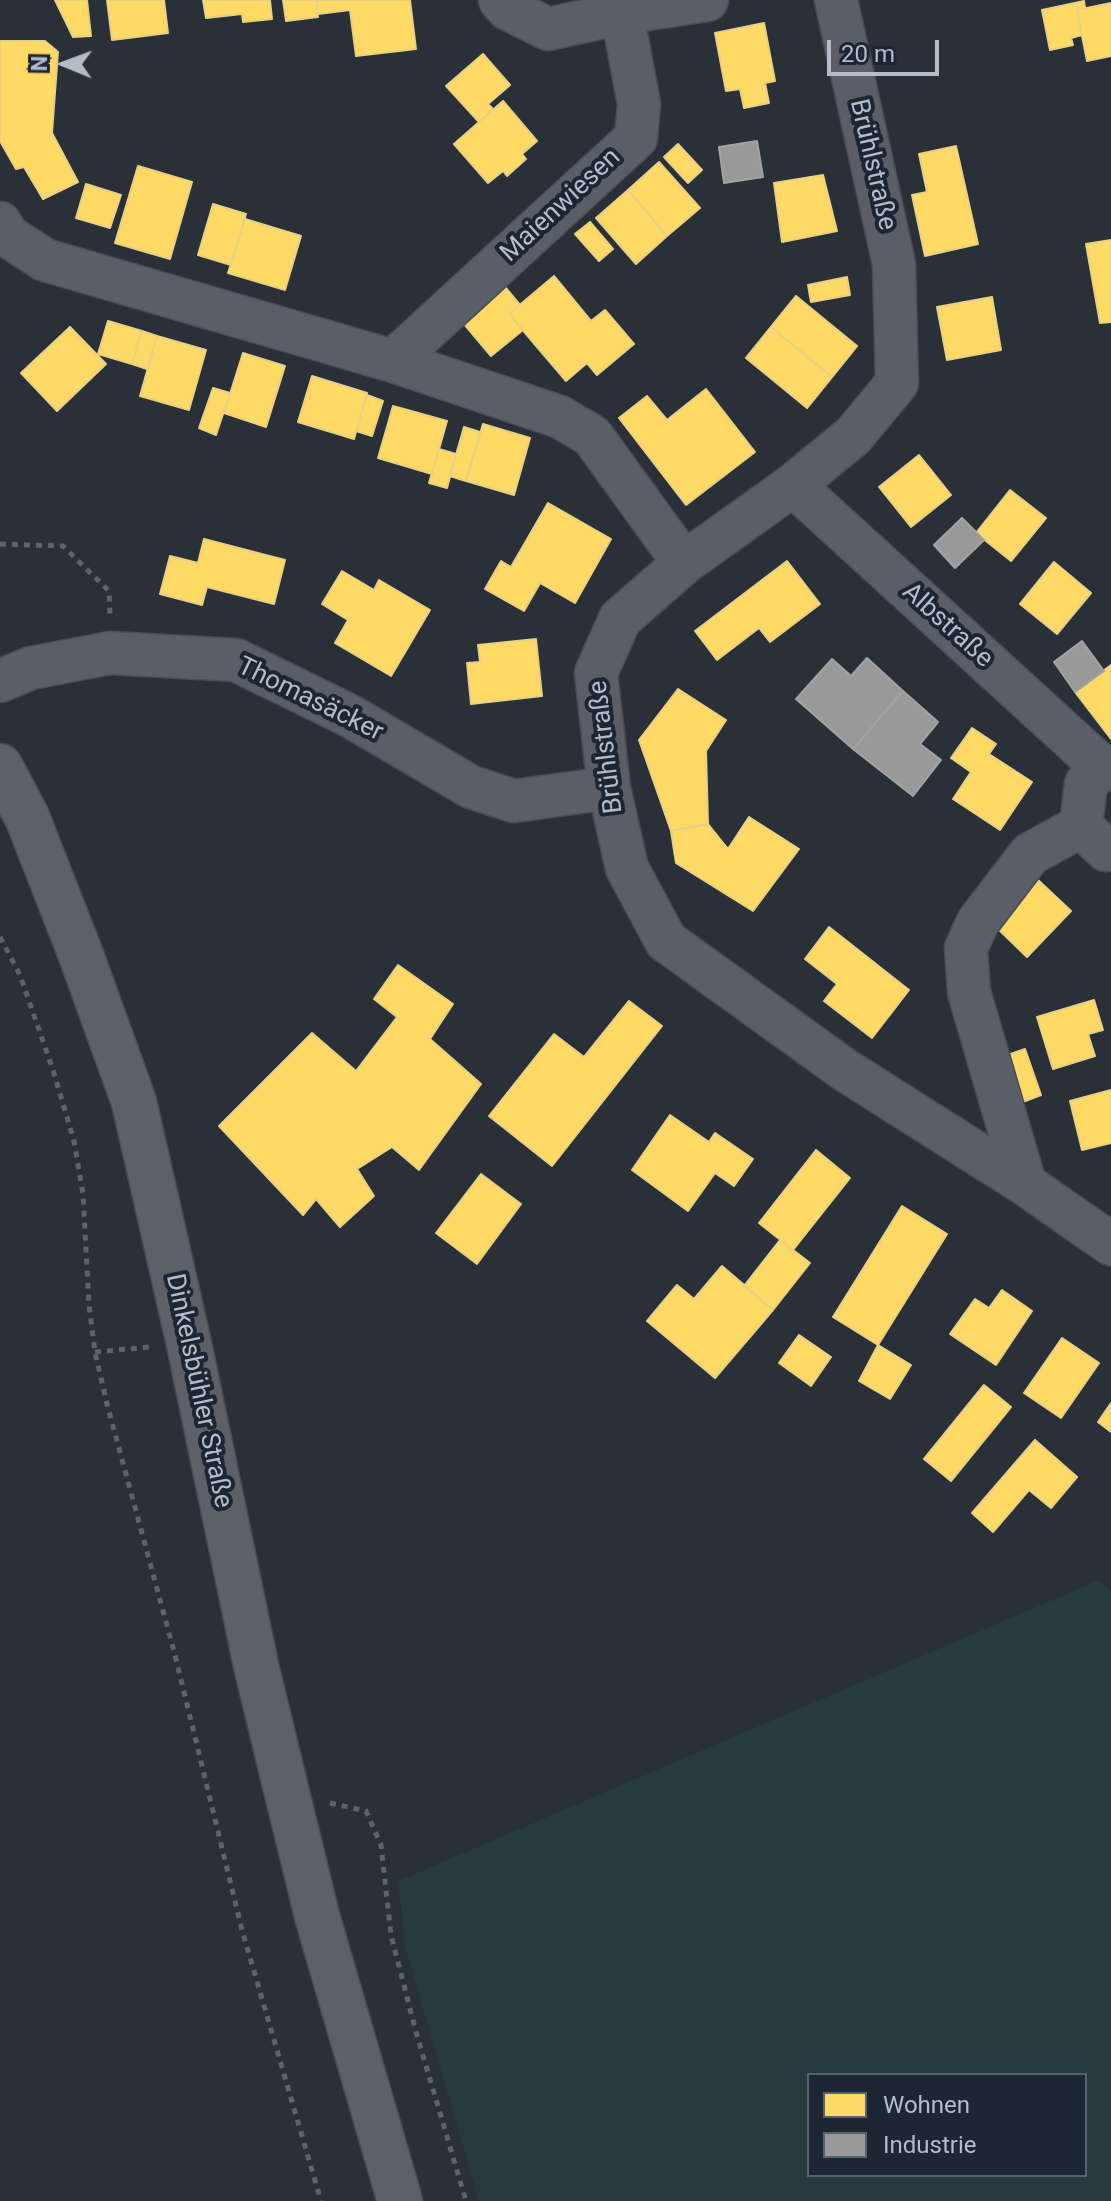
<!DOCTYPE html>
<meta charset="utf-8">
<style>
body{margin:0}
#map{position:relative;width:1111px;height:2201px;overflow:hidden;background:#2a3038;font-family:Roboto,sans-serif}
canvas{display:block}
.legend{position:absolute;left:807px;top:2073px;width:280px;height:104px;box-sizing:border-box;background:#1d2633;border:2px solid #59626f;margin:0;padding:10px 14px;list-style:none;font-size:24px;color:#b4bcc9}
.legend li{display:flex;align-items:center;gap:16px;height:40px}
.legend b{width:40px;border:2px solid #59626f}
.north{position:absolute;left:24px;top:24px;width:80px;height:80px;-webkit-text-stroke:6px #1d2633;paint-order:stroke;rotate:271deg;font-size:22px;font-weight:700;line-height:32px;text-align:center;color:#b4bcc9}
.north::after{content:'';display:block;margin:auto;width:28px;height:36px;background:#b4bcc9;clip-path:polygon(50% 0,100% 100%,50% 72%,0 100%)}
.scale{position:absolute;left:827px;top:40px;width:112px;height:36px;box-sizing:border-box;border:4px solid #b4bcc9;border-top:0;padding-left:10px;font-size:24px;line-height:28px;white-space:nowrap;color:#b4bcc9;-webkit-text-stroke:6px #1d2633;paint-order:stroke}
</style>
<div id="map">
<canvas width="1111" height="2201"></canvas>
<ul class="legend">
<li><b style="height:22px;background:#ffd966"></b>Wohnen</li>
<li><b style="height:22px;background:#999"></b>Industrie</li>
</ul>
<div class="north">N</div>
<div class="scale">20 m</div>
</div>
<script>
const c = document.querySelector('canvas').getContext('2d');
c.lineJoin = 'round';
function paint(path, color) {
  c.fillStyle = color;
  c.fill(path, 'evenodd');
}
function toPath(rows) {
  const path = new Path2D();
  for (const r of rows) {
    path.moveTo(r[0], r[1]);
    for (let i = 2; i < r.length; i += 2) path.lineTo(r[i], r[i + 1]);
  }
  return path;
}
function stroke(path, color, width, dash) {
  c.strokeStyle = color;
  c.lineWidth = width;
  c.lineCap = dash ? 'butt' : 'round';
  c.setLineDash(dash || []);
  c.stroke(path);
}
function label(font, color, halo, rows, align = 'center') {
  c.font = font + ' Roboto,sans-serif';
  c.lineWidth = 8;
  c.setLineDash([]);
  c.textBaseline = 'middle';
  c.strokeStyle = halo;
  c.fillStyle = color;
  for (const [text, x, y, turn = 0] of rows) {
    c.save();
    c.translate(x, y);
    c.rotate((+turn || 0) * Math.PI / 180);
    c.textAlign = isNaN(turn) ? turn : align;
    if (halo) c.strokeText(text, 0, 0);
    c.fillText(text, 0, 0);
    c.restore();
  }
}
const green = toPath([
 [1099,1580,1111,1590,1111,2201,479,2201,405,1946,398,1881],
 [809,2075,1085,2075,1085,2175,809,2175]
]);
const homes = toPath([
 [55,0,87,0,91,36,73,37,55,0],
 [107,0,164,0,168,33,112,40,107,0],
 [203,0,270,0,272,19,243,22,242,14,206,18,203,0],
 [283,0,316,0,318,17,286,21,283,0],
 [316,0,410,0,416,49,356,56,350,10,318,14,316,0],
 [1084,1,1085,8,1077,10,1082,35,1071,38,1073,45,1050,50,1042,10,1084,1],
 [1111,3,1111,56,1087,61,1077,10,1111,3],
 [764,23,775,81,765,83,769,103,744,108,740,89,726,91,715,33,764,23],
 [0,41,45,41,58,52,52,133,78,182,43,199,24,167,16,169,0,141,0,41],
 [483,54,510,85,488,104,493,109,479,122,446,86,483,54],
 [503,101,537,141,522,154,526,159,507,176,503,171,488,183,454,144,503,101],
 [678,144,702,170,688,183,664,157,678,144],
 [956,146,978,244,925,256,912,195,927,192,919,154,956,146],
 [659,162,700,208,667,236,628,190,659,162],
 [138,166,192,182,170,259,115,243,138,166],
 [823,175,837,231,782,242,774,183,823,175],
 [86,184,121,195,110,228,76,218,86,184],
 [628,190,667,236,636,264,596,218,628,190],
 [213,204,246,214,231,265,198,255,213,204],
 [245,219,301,236,285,290,228,273,245,219],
 [590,222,613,249,599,261,575,234,590,222],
 [1111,240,1111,322,1100,323,1086,244,1111,240],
 [554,276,591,321,605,310,634,344,597,375,587,363,566,381,509,314,554,276],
 [847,277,850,295,811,302,808,285,847,277],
 [501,282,520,305,509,314,523,330,491,356,459,318,501,282],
 [796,296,857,346,832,377,771,327,796,296],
 [992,297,1001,350,947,360,937,307,992,297],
 [108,321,142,331,132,364,98,354,108,321],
 [70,327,106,364,57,411,21,373,70,327],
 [771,327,832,377,807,408,746,358,771,327],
 [142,331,157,336,147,369,132,364,142,331],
 [157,336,206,350,189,410,140,396,157,336],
 [243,353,285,366,266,427,224,413,243,353],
 [312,376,367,393,354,439,298,422,312,376],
 [213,388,230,393,216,435,199,428,213,388],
 [706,389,755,452,686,505,619,418,647,396,667,420,706,389],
 [367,395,383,401,372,436,356,431,367,395],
 [393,406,447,421,432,474,378,458,393,406],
 [483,424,530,438,514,495,466,481,483,424],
 [464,427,480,432,466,481,450,476,464,427],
 [439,449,456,454,447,488,429,483,439,449],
 [919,455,951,495,911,527,879,487,919,455],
 [1010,490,1046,518,1011,561,976,533,1010,490],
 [548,503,611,539,575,603,540,583,524,611,485,589,501,561,511,567,548,503],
 [204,539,285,560,274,604,207,587,202,605,160,594,170,556,198,563,204,539],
 [787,561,820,604,770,642,759,628,717,660,695,631,787,561],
 [1054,562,1091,593,1057,634,1020,604,1054,562],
 [342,571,374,590,379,580,430,610,391,676,335,643,348,620,322,604,342,571],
 [536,639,542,696,471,704,467,663,480,662,478,645,536,639],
 [1111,665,1111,739,1075,692,1111,665],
 [678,689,726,720,706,751,708,824,671,831,639,740,678,689],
 [972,728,996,744,989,754,1032,782,1000,830,953,799,971,772,951,758,972,728],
 [749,817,799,849,753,911,676,863,671,831,708,824,728,849,749,817],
 [1037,879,1071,911,1027,957,994,925,1037,879],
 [829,927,909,990,872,1038,824,1001,837,984,805,959,829,927],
 [398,965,453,1004,430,1039,481,1084,419,1170,392,1147,357,1169,374,1196,340,1227,316,1199,303,1215,219,1126,312,1033,356,1071,397,1017,374,999,398,965],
 [1094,1000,1103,1030,1088,1034,1095,1056,1053,1069,1037,1017,1094,1000],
 [629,1001,662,1026,552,1166,489,1116,554,1034,584,1057,629,1001],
 [1025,1049,1041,1095,1015,1105,999,1058,1025,1049],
 [1111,1090,1111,1143,1082,1150,1070,1101,1111,1090],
 [670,1115,709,1142,715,1133,753,1159,734,1186,715,1173,688,1211,632,1170,670,1115],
 [816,1150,850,1178,793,1250,759,1223,816,1150],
 [481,1174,521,1204,477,1264,436,1233,481,1174],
 [902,1206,947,1234,878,1345,833,1317,902,1206],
 [780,1240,810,1263,773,1310,744,1286,780,1240],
 [722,1266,773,1310,715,1378,647,1321,677,1285,694,1299,722,1266],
 [1002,1290,1032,1311,996,1365,950,1334,975,1299,989,1308,1002,1290],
 [799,1335,831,1357,811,1386,779,1363,799,1335],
 [1062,1338,1099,1363,1061,1418,1024,1393,1062,1338],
 [878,1345,911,1365,890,1399,859,1381,878,1345],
 [984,1385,1011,1407,951,1481,924,1459,984,1385],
 [1111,1403,1111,1432,1098,1422,1111,1403],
 [1035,1440,1077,1477,1051,1508,1029,1490,993,1532,972,1513,1035,1440]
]);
const industry = toPath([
 [757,141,763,177,724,183,719,147,757,141],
 [962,518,984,540,955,568,934,545,962,518],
 [1082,641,1104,671,1075,692,1054,662,1082,641],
 [867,658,903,691,853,749,796,699,832,659,851,676,867,658],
 [903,691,938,722,920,744,941,760,913,796,853,749,903,691]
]);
const path = toPath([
 [0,544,63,546,109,591,110,615],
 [0,937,20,975,53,1070,74,1141,83,1194,89,1305,95,1352,107,1404,175,1655,242,1930,321,2201],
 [95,1352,150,1347],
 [330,1803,366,1811,381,1845,391,1935,416,2032,466,2201]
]);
const minor = toPath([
 [500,0,508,9,548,29,622,13,707,0],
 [836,0,894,264,897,383,853,436,793,485,684,563,620,619,596,673,609,788,627,868,666,941,845,1070,1025,1184,1111,1244],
 [0,223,8,236,45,260,393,361,560,417,592,436,684,563],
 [393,361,636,138,639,104,622,13],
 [793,485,1102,767,1111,769],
 [0,681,31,668,110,653,236,660,350,716,471,787,514,801,609,788],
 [1102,767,1086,784,1081,826,1106,850,1111,849],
 [1025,1184,969,992,966,948,978,922,1030,854,1081,826]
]);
const major = toPath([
 [0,766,27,817,81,955,134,1102,189,1344,257,1670,317,1916,400,2201]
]);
const streetNames = [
 ["Brühlstraße",872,165,77],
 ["Maienwiesen",561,206,-43],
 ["Albstraße",947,626,42],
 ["Thomasäcker",310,700,26],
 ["Brühlstraße",607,747,-97],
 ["Dinkelsbühler Straße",198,1391,78]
];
paint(green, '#273a3e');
paint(homes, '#ffd966');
stroke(homes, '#e8d084', 2);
paint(industry, '#999');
stroke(industry, '#a1a4a7', 2);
stroke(minor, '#484c53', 45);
stroke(major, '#484c55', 47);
stroke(path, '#5d636a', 5, [6, 6]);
stroke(minor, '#5a5e66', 42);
stroke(major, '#5c6168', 44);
label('26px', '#b4bcc9', '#1d2633', streetNames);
</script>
